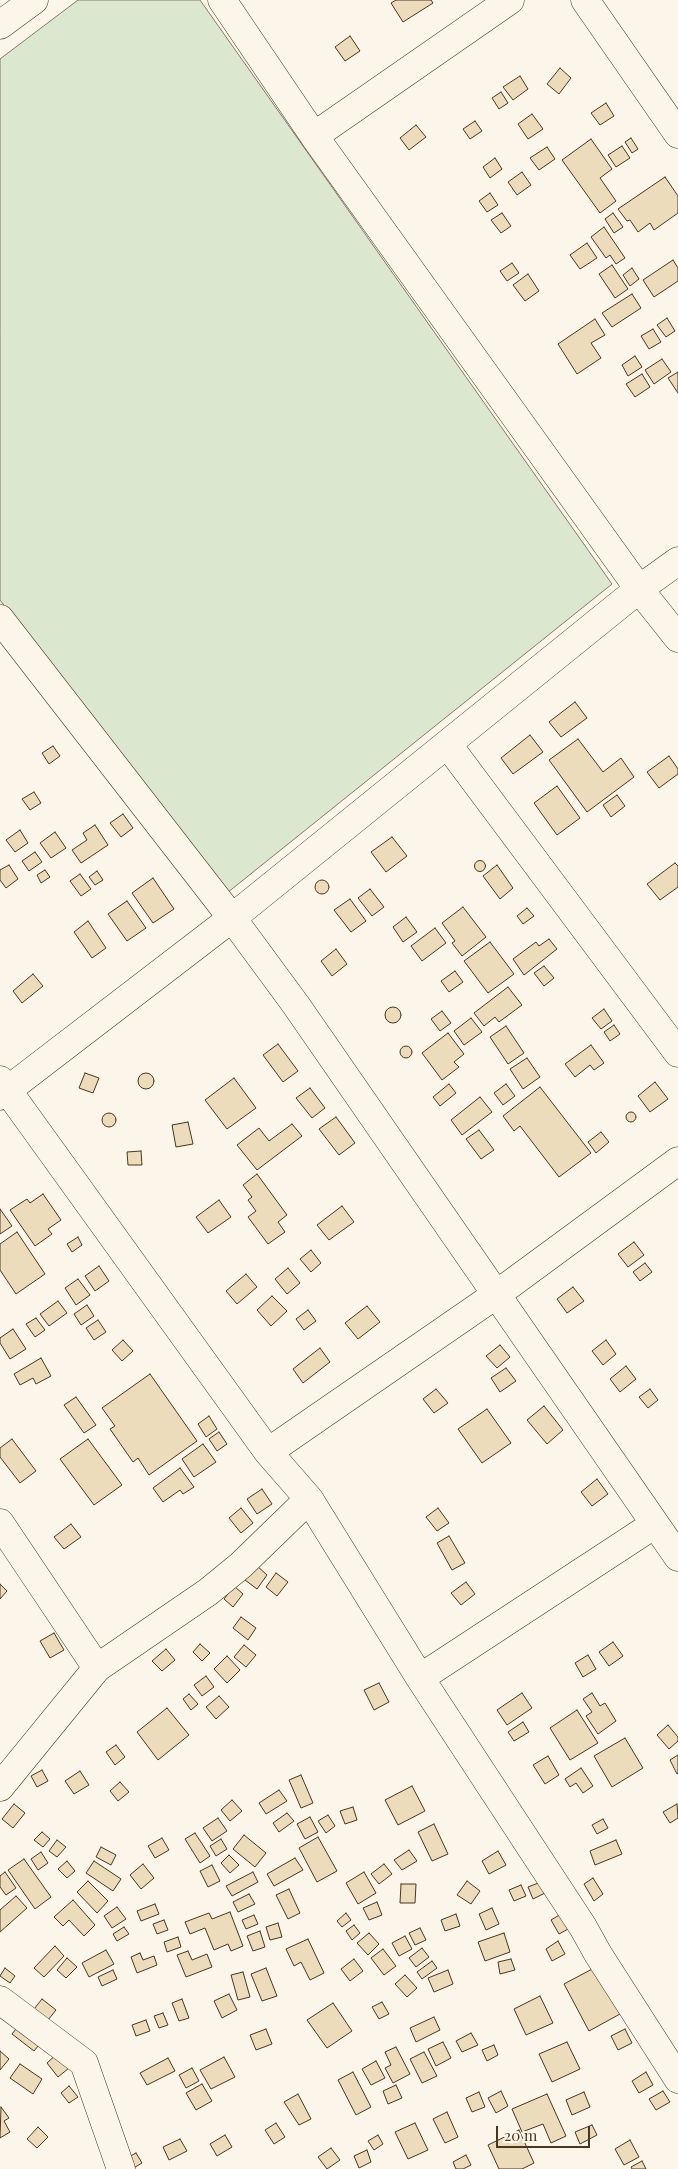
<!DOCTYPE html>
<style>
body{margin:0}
#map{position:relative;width:678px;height:2169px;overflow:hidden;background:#fbf6e9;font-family:"Playfair Display",serif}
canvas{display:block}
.scale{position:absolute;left:496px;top:2126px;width:94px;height:22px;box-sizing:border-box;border:2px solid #4a3520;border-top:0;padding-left:6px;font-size:15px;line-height:18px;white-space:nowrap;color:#4a3520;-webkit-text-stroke:4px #fbf6e9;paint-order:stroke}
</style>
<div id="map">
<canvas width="678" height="2169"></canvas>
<div class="scale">20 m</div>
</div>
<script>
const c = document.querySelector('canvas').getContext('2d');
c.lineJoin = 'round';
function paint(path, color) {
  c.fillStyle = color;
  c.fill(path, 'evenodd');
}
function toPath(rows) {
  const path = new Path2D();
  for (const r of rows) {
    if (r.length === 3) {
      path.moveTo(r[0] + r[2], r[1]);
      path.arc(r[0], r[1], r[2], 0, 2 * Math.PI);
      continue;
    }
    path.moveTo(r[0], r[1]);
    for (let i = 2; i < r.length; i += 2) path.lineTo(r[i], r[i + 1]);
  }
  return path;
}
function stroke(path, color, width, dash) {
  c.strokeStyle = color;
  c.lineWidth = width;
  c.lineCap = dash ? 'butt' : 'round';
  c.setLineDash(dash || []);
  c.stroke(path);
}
const green = toPath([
 [78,0,200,0,612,584,227,893,0,600,0,59,78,0]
]);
const building = toPath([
 [396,0,431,0,433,3,403,22,391,3,396,0],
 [350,36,360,51,345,61,335,47,350,36],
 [560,68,571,78,559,94,547,84,560,68],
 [520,76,528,89,513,100,503,87,520,76],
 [501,92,508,103,499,109,492,98,501,92],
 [606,103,614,116,600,125,591,113,606,103],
 [532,114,543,129,528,139,518,124,532,114],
 [475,121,482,131,470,139,463,129,475,121],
 [416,125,426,137,409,150,400,138,416,125],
 [631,138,638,149,632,153,625,142,631,138],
 [591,139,612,169,600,178,616,201,600,213,562,160,591,139],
 [622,146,630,158,616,167,608,155,622,146],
 [547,147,555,159,539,170,530,158,547,147],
 [495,158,502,169,490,178,483,167,495,158],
 [522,172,531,185,517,195,508,182,522,172],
 [665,177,678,196,678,213,654,230,650,223,638,232,630,220,627,221,618,209,665,177],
 [490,193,498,205,487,212,479,201,490,193],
 [502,213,511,226,501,233,491,220,502,213],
 [613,213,623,227,614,233,605,219,613,213],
 [604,227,625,258,616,264,610,255,606,258,591,237,604,227],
 [587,243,597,258,580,269,570,255,587,243],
 [673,260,678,268,678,281,654,297,643,280,673,260],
 [512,263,519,273,507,281,500,271,512,263],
 [612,265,628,289,615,298,599,274,612,265],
 [632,268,639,279,630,286,623,275,632,268],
 [528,274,539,291,525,301,513,285,528,274],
 [632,294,641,308,612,327,602,313,632,294],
 [667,318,675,331,666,337,657,325,667,318],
 [595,319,605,335,591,343,601,358,577,374,558,344,595,319],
 [653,329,661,342,649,349,641,336,653,329],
 [635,356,642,367,628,376,622,365,635,356],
 [662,359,671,372,654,384,645,370,662,359],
 [678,372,678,393,668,378,678,372],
 [642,374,650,387,635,397,626,384,642,374],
 [575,702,587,718,561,737,549,722,575,702],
 [530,735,543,752,513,774,501,758,530,735],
 [578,739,603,772,621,758,634,777,587,812,549,760,578,739],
 [53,746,60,756,49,764,42,753,53,746],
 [669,756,678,769,678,774,659,788,647,772,669,756],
 [557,786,580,818,557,835,534,803,557,786],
 [34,792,41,803,30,810,22,799,34,792],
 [617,795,625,806,611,817,603,805,617,795],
 [123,814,133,828,121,837,110,823,123,814],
 [95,825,108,845,81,863,72,850,87,840,83,833,95,825],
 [20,830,28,843,15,852,6,840,20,830],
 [55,832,66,848,51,858,40,843,55,832],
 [392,837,407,856,386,872,371,852,392,837],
 [35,852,42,862,29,871,22,861,35,852],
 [480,866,5.5],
 [675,863,678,866,678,887,660,900,647,884,675,863],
 [9,865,18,879,6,888,0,880,0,870,9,865],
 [497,865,513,888,500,899,483,876,497,865],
 [45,870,50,877,41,883,37,875,45,870],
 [97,871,103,880,95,885,89,877,97,871],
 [80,874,91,889,81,896,70,881,80,874],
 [153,878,174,909,153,923,132,893,153,878],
 [322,887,7],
 [370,889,384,907,372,916,358,898,370,889],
 [350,899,366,921,351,932,334,910,350,899],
 [127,901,146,928,127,941,108,914,127,901],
 [463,907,486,937,462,956,452,943,455,941,442,923,463,907],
 [527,908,534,916,523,924,517,916,527,908],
 [406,917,417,932,403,942,393,927,406,917],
 [88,921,106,948,92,958,74,932,88,921],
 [435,928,446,943,422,961,411,946,435,928],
 [549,939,557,949,524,975,513,959,536,942,539,946,549,939],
 [490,942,514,974,488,993,464,961,490,942],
 [336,949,347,964,332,976,321,961,336,949],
 [544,966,554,978,544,986,534,973,544,966],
 [455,971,463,982,449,992,441,981,455,971],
 [33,974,43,986,22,1003,13,991,33,974],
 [508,987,522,1005,499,1022,495,1017,484,1026,474,1013,508,987],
 [393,1015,8],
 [604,1009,612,1021,601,1029,592,1018,604,1009],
 [442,1011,451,1023,440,1031,431,1019,442,1011],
 [471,1018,482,1032,464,1045,454,1031,471,1018],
 [614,1025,620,1034,610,1041,604,1032,614,1025],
 [506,1026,524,1053,508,1064,490,1037,506,1026],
 [448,1033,464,1054,454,1062,459,1067,442,1080,422,1053,448,1033],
 [278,1044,298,1071,283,1082,263,1055,278,1044],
 [591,1045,604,1063,594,1070,590,1065,575,1077,565,1064,591,1045],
 [406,1052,6],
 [527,1058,540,1077,523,1089,510,1069,527,1058],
 [85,1073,99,1078,93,1093,79,1088,85,1073],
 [146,1081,8],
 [234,1078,256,1108,227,1129,205,1100,234,1078],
 [655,1082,668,1099,650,1112,638,1096,655,1082],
 [449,1084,456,1093,440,1106,433,1097,449,1084],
 [506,1084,515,1096,503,1105,494,1093,506,1084],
 [540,1087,591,1153,559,1177,520,1126,514,1131,503,1116,540,1087],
 [310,1088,325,1108,312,1118,296,1098,310,1088],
 [480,1097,492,1112,462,1135,451,1120,480,1097],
 [631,1117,5],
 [109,1120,7],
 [336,1117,355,1143,339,1155,319,1129,336,1117],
 [188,1122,193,1144,176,1147,172,1125,188,1122],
 [292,1124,302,1136,257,1170,237,1145,259,1128,269,1141,292,1124],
 [479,1130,494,1150,481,1159,466,1139,479,1130],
 [601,1132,609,1142,596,1153,588,1142,601,1132],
 [141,1151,142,1165,128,1165,127,1152,141,1151],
 [257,1174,287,1215,278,1222,285,1232,268,1244,248,1217,256,1211,248,1200,252,1197,243,1185,257,1174],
 [43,1194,61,1220,48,1229,52,1234,35,1246,10,1210,27,1199,30,1203,43,1194],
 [219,1200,231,1217,208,1233,196,1217,219,1200],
 [342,1206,354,1222,329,1240,317,1225,342,1206],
 [0,1209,12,1226,0,1234,0,1209],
 [17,1232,45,1274,16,1294,0,1270,0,1244,17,1232],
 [78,1237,82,1245,72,1252,67,1244,78,1237],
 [634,1242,644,1255,628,1267,618,1254,634,1242],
 [311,1250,321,1263,311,1272,300,1259,311,1250],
 [645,1263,652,1272,640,1281,633,1272,645,1263],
 [99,1266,109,1281,95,1291,85,1276,99,1266],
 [288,1268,300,1283,287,1294,275,1279,288,1268],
 [246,1274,257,1287,237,1304,226,1291,246,1274],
 [78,1279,90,1295,76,1305,65,1288,78,1279],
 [573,1287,584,1301,567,1313,557,1299,573,1287],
 [272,1296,287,1311,271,1326,257,1310,272,1296],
 [58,1301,67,1313,49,1326,40,1314,58,1301],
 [87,1305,94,1316,81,1325,74,1314,87,1305],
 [367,1306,380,1322,358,1339,345,1323,367,1306],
 [308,1310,316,1321,304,1330,296,1319,308,1310],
 [36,1318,45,1330,35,1337,26,1324,36,1318],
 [98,1320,106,1332,94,1340,86,1328,98,1320],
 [13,1329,26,1349,10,1359,0,1343,0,1338,13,1329],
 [123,1340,133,1351,122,1361,112,1350,123,1340],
 [606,1340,616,1354,603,1365,592,1351,606,1340],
 [500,1345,510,1357,497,1368,486,1356,500,1345],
 [320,1348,330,1362,303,1383,293,1369,320,1348],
 [41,1358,51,1376,36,1384,33,1378,20,1385,14,1374,41,1358],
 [626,1366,636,1379,620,1392,610,1379,626,1366],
 [506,1368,516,1381,500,1392,491,1378,506,1368],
 [150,1374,197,1441,149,1475,138,1458,133,1462,110,1429,115,1426,102,1408,150,1374],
 [436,1389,448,1403,434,1413,423,1399,436,1389],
 [650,1389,658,1400,648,1408,639,1397,650,1389],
 [76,1397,96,1425,84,1433,64,1405,76,1397],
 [544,1406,563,1430,547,1444,527,1420,544,1406],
 [487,1409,511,1443,482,1463,458,1429,487,1409],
 [209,1416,217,1429,206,1437,198,1424,209,1416],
 [219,1432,227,1444,217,1451,209,1439,219,1432],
 [12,1439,36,1471,20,1483,0,1457,0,1448,12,1439],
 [88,1439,122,1485,94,1505,60,1459,88,1439],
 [203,1444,216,1462,194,1477,182,1459,203,1444],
 [180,1468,194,1487,183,1494,180,1490,163,1502,153,1488,180,1468],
 [597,1479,608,1494,592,1506,581,1492,597,1479],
 [262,1489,272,1504,257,1514,247,1499,262,1489],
 [241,1508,253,1523,241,1533,229,1518,241,1508],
 [438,1508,449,1523,437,1531,426,1517,438,1508],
 [71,1524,81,1537,64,1549,54,1537,71,1524],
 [449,1536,465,1563,452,1570,437,1543,449,1536],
 [256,1565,267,1575,257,1589,245,1580,256,1565],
 [276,1573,288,1582,277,1596,266,1587,276,1573],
 [466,1582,475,1594,461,1605,451,1593,466,1582],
 [0,1584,7,1591,0,1599,0,1584],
 [234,1586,243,1594,233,1607,224,1599,234,1586],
 [241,1617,256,1628,248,1640,233,1628,241,1617],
 [54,1633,64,1650,50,1658,40,1641,54,1633],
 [613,1642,623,1656,609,1666,599,1652,613,1642],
 [200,1644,210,1653,202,1661,193,1652,200,1644],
 [244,1645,256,1655,246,1667,234,1657,244,1645],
 [166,1649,175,1660,162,1671,152,1661,166,1649],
 [588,1655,596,1669,583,1677,575,1663,588,1655],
 [227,1656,240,1670,227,1683,214,1669,227,1656],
 [206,1676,214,1687,202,1696,194,1685,206,1676],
 [379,1683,389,1702,374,1710,364,1690,379,1683],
 [522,1693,532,1708,507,1725,497,1710,522,1693],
 [592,1693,600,1706,605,1703,616,1721,598,1734,586,1716,592,1712,583,1699,592,1693],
 [189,1694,198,1704,191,1710,183,1699,189,1694],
 [219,1696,229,1707,216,1719,206,1707,219,1696],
 [167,1708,189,1735,158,1760,137,1732,167,1708],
 [577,1710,598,1743,570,1760,550,1728,577,1710],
 [523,1722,529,1732,514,1741,508,1732,523,1722],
 [668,1725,678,1737,678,1741,669,1749,657,1735,668,1725],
 [625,1738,643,1768,612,1787,594,1756,625,1738],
 [116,1745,125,1757,115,1765,106,1752,116,1745],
 [678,1755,678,1773,677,1774,670,1760,678,1755],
 [548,1756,559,1775,545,1784,533,1765,548,1756],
 [581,1768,593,1786,583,1793,576,1783,570,1787,565,1779,581,1768],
 [42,1770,48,1781,37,1787,31,1776,42,1770],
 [80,1771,89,1785,74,1794,65,1781,80,1771],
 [301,1775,313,1803,301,1808,289,1780,301,1775],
 [120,1782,129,1792,118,1801,110,1791,120,1782],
 [412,1786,425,1811,398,1825,385,1800,412,1786],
 [279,1790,287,1801,266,1814,259,1803,279,1790],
 [232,1800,242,1811,230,1821,221,1810,232,1800],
 [14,1804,25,1813,13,1828,2,1819,14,1804],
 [677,1804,678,1818,670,1823,663,1812,677,1804],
 [353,1807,357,1820,345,1824,340,1811,353,1807],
 [287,1813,294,1821,279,1832,273,1823,287,1813],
 [328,1815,335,1826,326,1833,318,1821,328,1815],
 [310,1817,318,1832,305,1839,297,1824,310,1817],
 [218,1818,227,1831,212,1841,203,1828,218,1818],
 [603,1819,608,1828,597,1834,592,1825,603,1819],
 [434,1824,448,1854,432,1861,418,1832,434,1824],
 [42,1832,50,1839,43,1847,34,1840,42,1832],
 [195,1833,210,1856,200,1863,185,1839,195,1833],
 [244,1835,266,1853,255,1867,233,1849,244,1835],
 [318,1837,337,1871,317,1882,299,1848,318,1837],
 [162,1838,169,1850,155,1858,148,1846,162,1838],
 [221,1839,227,1849,216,1856,210,1846,221,1839],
 [57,1840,66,1847,57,1857,49,1851,57,1840],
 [616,1840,622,1854,595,1865,590,1851,616,1840],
 [101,1847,116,1855,111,1865,96,1857,101,1847],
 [409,1850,417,1861,402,1870,394,1860,409,1850],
 [498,1851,506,1865,489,1874,482,1861,498,1851],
 [41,1852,48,1863,38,1870,31,1859,41,1852],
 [229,1855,239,1865,230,1873,221,1863,229,1855],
 [295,1858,303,1870,274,1886,267,1874,295,1858],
 [24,1859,51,1897,35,1909,8,1870,24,1859],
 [67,1861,75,1871,67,1878,58,1869,67,1861],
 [94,1861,121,1879,113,1891,86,1873,94,1861],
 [143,1864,154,1878,141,1889,130,1875,143,1864],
 [384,1864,392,1874,379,1884,371,1874,384,1864],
 [212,1865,220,1881,208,1887,200,1871,212,1865],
 [5,1872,16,1888,6,1895,0,1887,0,1876,5,1872],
 [253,1872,258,1882,232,1896,226,1886,253,1872],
 [364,1872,376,1893,358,1904,346,1883,364,1872],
 [593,1878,603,1894,594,1901,584,1884,593,1878],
 [88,1881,108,1901,97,1913,77,1892,88,1881],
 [467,1881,480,1891,471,1904,457,1895,467,1881],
 [541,1882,545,1893,533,1899,528,1887,541,1882],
 [401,1884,416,1884,415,1903,400,1903,401,1884],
 [521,1885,526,1896,514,1901,509,1890,521,1885],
 [289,1889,300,1913,288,1919,276,1895,289,1889],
 [249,1894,255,1904,238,1912,233,1902,249,1894],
 [16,1896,27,1908,0,1932,0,1910,16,1896],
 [73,1900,95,1925,84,1936,69,1920,63,1926,54,1917,73,1900],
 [377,1902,382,1915,369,1920,363,1908,377,1902],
 [155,1904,159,1914,141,1921,137,1911,155,1904],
 [117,1907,126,1919,112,1928,104,1916,117,1907],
 [492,1908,499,1924,486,1930,479,1914,492,1908],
 [230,1912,243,1946,231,1951,228,1944,214,1950,205,1928,190,1934,185,1922,209,1913,212,1919,230,1912],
 [346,1913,351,1920,342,1927,337,1921,346,1913],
 [456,1914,460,1926,445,1931,441,1920,456,1914],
 [561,1914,570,1928,559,1934,551,1920,561,1914],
 [254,1915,258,1924,246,1929,242,1920,254,1915],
 [164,1920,168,1930,157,1934,153,1924,164,1920],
 [278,1923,282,1937,270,1940,266,1927,278,1923],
 [354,1925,360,1933,352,1940,346,1931,354,1925],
 [124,1927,129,1934,117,1941,113,1934,124,1927],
 [420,1928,426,1940,415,1945,409,1933,420,1928],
 [260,1931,265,1947,253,1951,247,1936,260,1931],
 [369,1933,379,1944,368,1955,357,1943,369,1933],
 [504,1933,510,1952,485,1961,478,1942,504,1933],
 [405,1936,412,1949,399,1956,392,1943,405,1936],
 [178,1937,181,1947,167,1952,164,1942,178,1937],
 [308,1939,324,1973,310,1980,301,1962,294,1966,286,1949,308,1939],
 [558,1941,565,1954,552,1961,546,1949,558,1941],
 [55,1946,64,1956,44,1977,34,1968,55,1946],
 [422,1948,429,1957,416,1967,409,1958,422,1948],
 [383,1949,396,1966,384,1975,371,1958,383,1949],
 [106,1950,114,1964,89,1977,82,1963,106,1950],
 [188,1951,192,1960,207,1954,212,1967,186,1977,177,1955,188,1951],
 [140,1953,143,1960,154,1956,157,1965,137,1973,131,1957,140,1953],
 [67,1958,77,1967,66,1978,57,1970,67,1958],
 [354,1959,363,1971,350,1981,341,1969,354,1959],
 [511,1959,515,1970,500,1974,498,1962,511,1959],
 [432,1961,437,1968,422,1979,417,1972,432,1961],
 [5,1968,15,1976,10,1983,0,1976,5,1968],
 [266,1968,277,1996,262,2001,251,1974,266,1968],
 [594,1968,620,2014,589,2031,564,1984,594,1968],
 [113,1970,117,1979,102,1986,98,1977,113,1970],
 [448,1970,453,1984,434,1992,428,1978,448,1970],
 [243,1972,250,1997,238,2000,231,1975,243,1972],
 [405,1975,417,1988,407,1997,395,1984,405,1975],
 [229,1994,237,2010,222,2018,214,2001,229,1994],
 [540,1996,553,2023,526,2035,514,2009,540,1996],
 [42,1999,56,2010,48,2020,34,2009,42,1999],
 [182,1999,189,2018,179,2021,172,2003,182,1999],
 [382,2002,389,2014,379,2019,372,2007,382,2002],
 [333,2003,352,2031,327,2048,307,2020,333,2003],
 [163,2013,168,2025,159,2028,154,2016,163,2013],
 [434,2017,440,2030,416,2042,410,2028,434,2017],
 [146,2020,150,2031,136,2036,132,2025,146,2020],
 [20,2024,43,2040,34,2051,12,2034,20,2024],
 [266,2029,272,2044,256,2050,250,2035,266,2029],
 [625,2029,632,2043,618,2050,611,2036,625,2029],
 [471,2033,478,2045,462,2052,456,2041,471,2033],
 [443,2042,451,2058,436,2066,428,2049,443,2042],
 [567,2042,580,2069,552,2082,539,2054,567,2042],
 [494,2045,498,2055,487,2061,482,2050,494,2045],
 [396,2047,410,2074,393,2083,385,2068,391,2065,385,2052,396,2047],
 [0,2051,9,2059,0,2070,0,2051],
 [424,2052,437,2076,422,2083,410,2059,424,2052],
 [58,2053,69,2068,58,2077,47,2063,58,2053],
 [224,2057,235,2077,211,2089,200,2070,224,2057],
 [168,2058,175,2071,147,2085,140,2073,168,2058],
 [376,2061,385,2078,371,2085,362,2069,376,2061],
 [20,2064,42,2079,33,2094,10,2078,20,2064],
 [192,2068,199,2081,186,2088,179,2075,192,2068],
 [353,2072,371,2107,356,2115,338,2080,353,2072],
 [646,2072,653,2085,639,2093,632,2081,646,2072],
 [202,2084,212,2101,196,2110,186,2093,202,2084],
 [396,2085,402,2098,388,2104,383,2091,396,2085],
 [69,2086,78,2097,69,2103,61,2093,69,2086],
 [501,2091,508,2106,496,2113,488,2098,501,2091],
 [663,2091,670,2102,656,2110,649,2099,663,2091],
 [479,2092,485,2107,472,2112,466,2098,479,2092],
 [584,2092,590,2107,572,2115,566,2100,584,2092],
 [298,2094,311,2119,299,2125,284,2102,298,2094],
 [547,2094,566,2136,551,2143,543,2124,522,2132,512,2109,547,2094],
 [1,2107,9,2118,4,2121,10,2132,0,2138,1,2107],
 [447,2112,458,2137,445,2143,433,2119,447,2112],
 [276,2123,285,2137,274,2144,265,2130,276,2123],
 [415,2123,428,2150,408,2159,395,2132,415,2123],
 [592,2125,597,2135,580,2144,575,2132,592,2125],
 [38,2127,48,2137,37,2148,27,2139,38,2127],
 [519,2130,534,2163,522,2169,499,2169,488,2145,519,2130],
 [225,2135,232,2147,217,2156,210,2144,225,2135],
 [378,2135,383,2144,374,2150,368,2141,378,2135],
 [180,2139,187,2151,169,2160,163,2147,180,2139],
 [630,2140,639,2157,624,2165,615,2149,630,2140],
 [331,2148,340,2160,327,2169,318,2157,331,2148],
 [367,2150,371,2162,359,2168,354,2156,367,2150],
 [136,2153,142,2163,132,2169,125,2159,136,2153],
 [466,2155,471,2165,463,2169,456,2169,453,2162,466,2155],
 [642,2161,646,2169,632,2169,631,2167,642,2161]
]);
const minor = toPath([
 [222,0,314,136,639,589,678,638],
 [585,0,678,134],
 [0,25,34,0],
 [314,136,510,0],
 [0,619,232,918,296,1005,678,1557],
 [448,745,678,1053],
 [0,1080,268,1452,309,1499,420,1678,583,1927,598,1954,678,2079],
 [0,1096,232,918,639,589,678,561],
 [268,1452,497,1294,678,1161],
 [0,1523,97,1668],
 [420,1678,655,1524],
 [0,1787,97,1668,208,1592,241,1565,309,1499],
 [0,2000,84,2063,121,2169]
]);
paint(green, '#dce7d0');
stroke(green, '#887966', 1);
paint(building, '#ecdcbc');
stroke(building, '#4a3520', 1);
stroke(minor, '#4a3520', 29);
stroke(minor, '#fbf6e9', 28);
</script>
